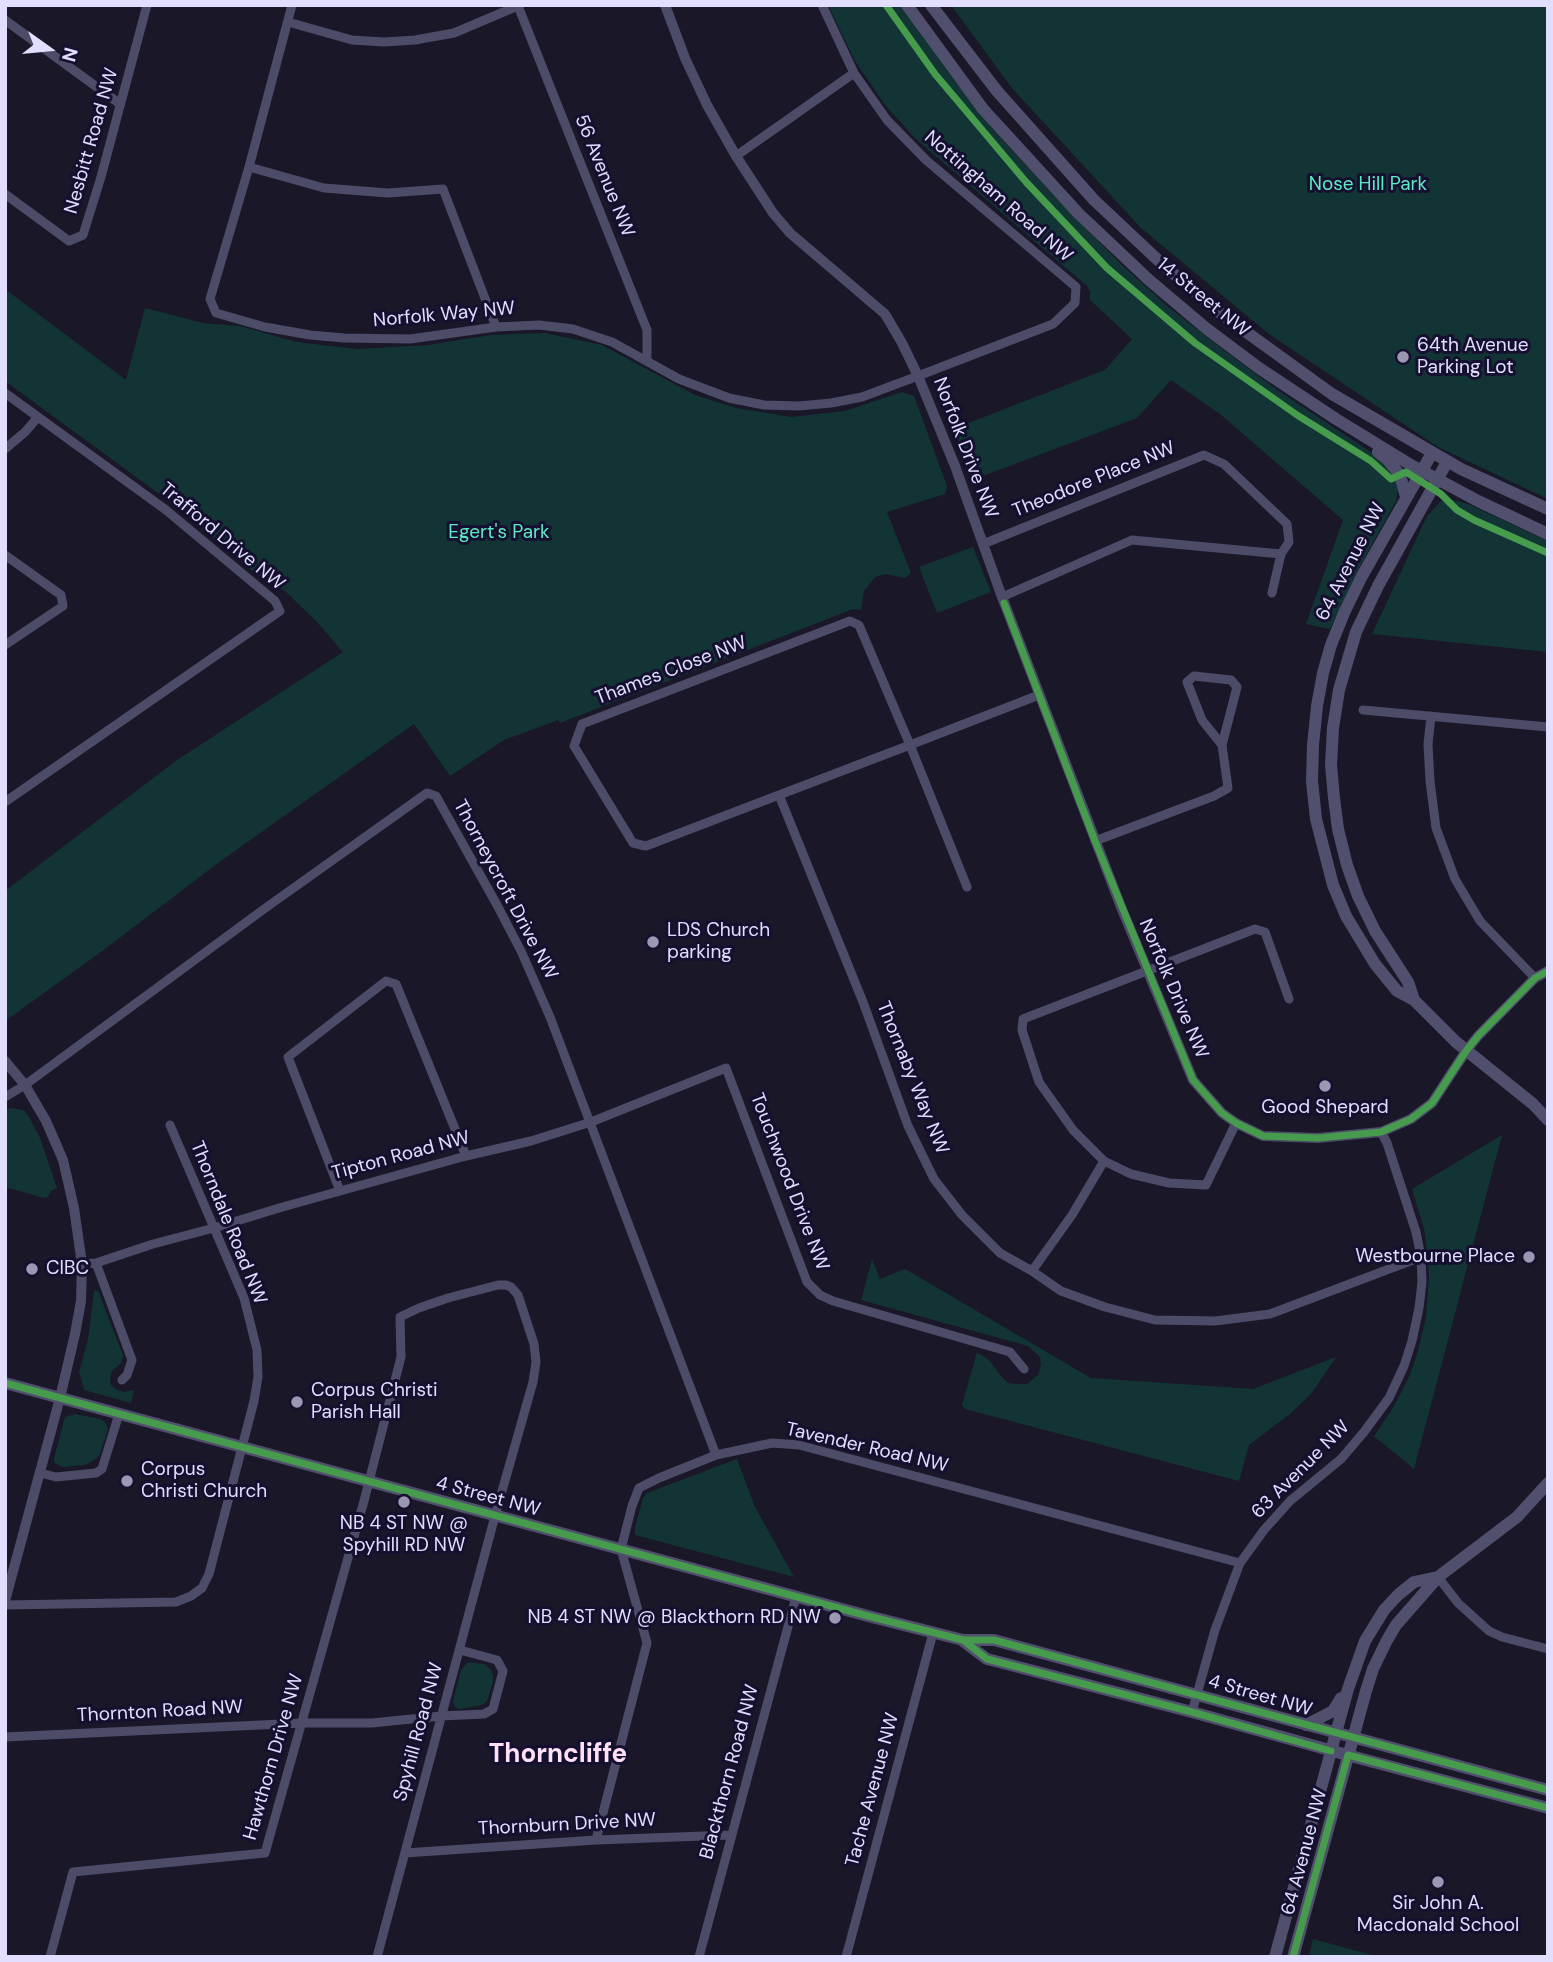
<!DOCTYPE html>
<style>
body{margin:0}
#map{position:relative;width:1553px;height:1962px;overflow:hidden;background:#1a1728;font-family:"DM Sans",sans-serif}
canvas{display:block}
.frame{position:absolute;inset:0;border:7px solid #e1deff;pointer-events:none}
.north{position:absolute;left:14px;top:14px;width:70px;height:70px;-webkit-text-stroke:5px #15102f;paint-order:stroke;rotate:105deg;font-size:19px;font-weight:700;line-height:28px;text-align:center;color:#e1deff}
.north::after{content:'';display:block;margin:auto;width:24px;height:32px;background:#e1deff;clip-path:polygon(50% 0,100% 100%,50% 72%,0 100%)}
</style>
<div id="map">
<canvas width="1553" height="1962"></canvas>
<div class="frame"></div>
<div class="north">N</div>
</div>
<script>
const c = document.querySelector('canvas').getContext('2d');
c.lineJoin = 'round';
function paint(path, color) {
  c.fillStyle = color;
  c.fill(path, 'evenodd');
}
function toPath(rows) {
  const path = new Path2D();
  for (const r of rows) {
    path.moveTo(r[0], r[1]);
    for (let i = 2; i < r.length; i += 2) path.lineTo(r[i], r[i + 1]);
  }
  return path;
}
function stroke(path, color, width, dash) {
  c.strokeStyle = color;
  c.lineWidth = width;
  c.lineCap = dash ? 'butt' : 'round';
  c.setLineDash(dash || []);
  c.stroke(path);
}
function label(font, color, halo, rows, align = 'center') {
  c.font = font + ' "DM Sans",sans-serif';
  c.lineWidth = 6;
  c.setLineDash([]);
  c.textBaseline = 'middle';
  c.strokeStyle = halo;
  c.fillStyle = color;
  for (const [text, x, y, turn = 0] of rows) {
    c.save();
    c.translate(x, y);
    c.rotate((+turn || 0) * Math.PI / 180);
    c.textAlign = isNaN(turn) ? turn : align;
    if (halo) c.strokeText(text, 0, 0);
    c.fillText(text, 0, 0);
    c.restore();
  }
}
const green = toPath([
 [828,5,901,5,954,80,993,129,1052,194,1121,264,1166,305,1225,351,1276,389,1378,457,1399,483,1396,501,1359,568,1330,629,1306,624,1343,520,1220,414,1171,380,1137,418,972,480,953,429,1105,370,1132,339,1090,300,1090,292,1087,286,916,139,885,105,855,61],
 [951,5,1548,5,1548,499,1438,447,1269,334,1141,228,1011,87],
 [5,289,126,380,145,308,203,323,240,326,296,342,358,349,428,345,491,335,545,333,602,345,695,395,736,408,791,417,845,411,902,392,914,396,947,486,945,494,887,512,911,573,905,578,886,574,875,577,864,591,861,610,853,609,560,723,558,720,504,740,450,776,414,724,222,860,101,952,5,1021,5,891,177,760,343,652,316,621,285,591,263,580,177,507,5,381],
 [1454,500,1468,504,1548,541,1548,652,1372,634,1427,516,1441,501],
 [973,547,991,592,937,613,919,567],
 [11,1108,23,1110,28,1115,40,1138,57,1188,52,1190,48,1197,44,1198,5,1187,5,1110],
 [1502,1135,1414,1469,1374,1436,1393,1408,1410,1375,1417,1355,1426,1317,1429,1277,1428,1259,1424,1228,1412,1189],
 [872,1259,880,1279,905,1269,1091,1378,1253,1389,1336,1357,1311,1394,1290,1414,1249,1445,1239,1481,965,1409,962,1405,977,1352,989,1360,1001,1376,1008,1383,1017,1384,1027,1384,1038,1375,1041,1365,1040,1357,1028,1346,861,1300],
 [94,1291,98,1291,123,1355,121,1363,111,1372,110,1379,111,1385,117,1390,124,1392,134,1390,131,1403,84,1390,79,1372,88,1339],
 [75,1414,100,1419,105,1422,108,1429,100,1454,96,1459,85,1465,62,1467,54,1462,54,1458,65,1417],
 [737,1459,755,1507,794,1577,635,1535,635,1528,643,1498,647,1493],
 [468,1662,484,1664,490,1669,493,1675,493,1682,487,1701,482,1705,460,1709,455,1707,453,1701,461,1670],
 [1313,1939,1379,1957,1309,1957]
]);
const minor = toPath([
 [292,5,249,167,210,299,216,313,265,327,310,335,344,338,410,339,496,327,539,325,573,329,612,342,679,379,729,398,764,405,799,406,831,403,862,397,918,376,1053,324,1075,303,1076,287,926,160,887,120,854,73,822,5],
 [518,6,647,330,647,361],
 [5,20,120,104],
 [288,22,352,40,384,42,415,40,454,33,520,5],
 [736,156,854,73],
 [249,167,324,188,388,193,443,189,496,327],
 [5,194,69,241,83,235,101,177,147,5],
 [5,393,166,510,275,601,280,611,5,802],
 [5,449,25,432,38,417],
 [983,544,1204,455,1224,464,1287,524,1289,542,1281,554,1272,593],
 [5,555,61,595,63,606,5,645],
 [1002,597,1132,540,1281,554],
 [1363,710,1548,727],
 [1431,716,1428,744,1430,781,1436,828,1455,879,1480,921,1535,978],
 [779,795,863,1002,908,1126,934,1179,962,1215,1000,1253,1032,1271,1061,1291,1105,1307,1155,1320,1215,1321,1270,1314,1421,1257],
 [1095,841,1214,796,1228,788,1222,745,1237,687,1231,680,1194,676,1187,682,1202,720,1222,745],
 [967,887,910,745,859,625,850,621,582,724,574,746,633,843,646,846,779,795,910,745,1039,695],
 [5,1097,25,1085,264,909,427,793,436,796,497,905,521,951,550,1017,716,1455],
 [1236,1123,1206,1185,1169,1183,1131,1174,1104,1161,1073,1130,1039,1082,1022,1030,1023,1019,1255,929,1265,932,1289,999],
 [340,1191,288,1057,386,981,396,984,466,1156],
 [96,1263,132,1360,127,1375,122,1380],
 [82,1264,96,1263,153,1244,214,1228,279,1208,466,1156,531,1141,591,1122,726,1068,807,1282,820,1295,833,1301,1010,1352,1024,1369],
 [1032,1271,1072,1215,1104,1161],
 [40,1473,56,1477,96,1473,102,1469,119,1414],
 [1438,1577,1458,1603,1489,1631,1502,1637,1548,1649],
 [5,1605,176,1602,191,1596,202,1588,209,1574,254,1401,258,1377,257,1350,244,1298,170,1125],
 [1192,1712,1215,1630,1240,1563,1264,1530,1290,1501,1341,1459,1364,1432,1389,1398,1404,1366,1412,1341,1419,1308,1422,1282,1421,1257,1416,1232,1387,1143,1381,1132],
 [5,1737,303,1723,372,1723,441,1716,484,1714,493,1709,503,1671,497,1660,460,1650],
 [596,1840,647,1643,621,1549,632,1506,639,1488,659,1478,716,1455,772,1443,799,1445,1240,1563],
 [405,1853,596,1840,731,1835],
 [50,1957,73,1872,265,1853,364,1501,401,1357,400,1317,419,1308,448,1298,498,1285,506,1285,511,1287,518,1295,534,1344,536,1362,533,1382,495,1516,377,1957],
 [699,1957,796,1597],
 [846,1957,933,1633]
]);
const tertiary = toPath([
 [665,5,685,58,707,105,736,156,773,213,790,233,885,314,902,343,918,376,955,466,1002,597,1121,907,1193,1080,1222,1113,1236,1123,1263,1136,1318,1138,1381,1132,1411,1119,1432,1103,1466,1051,1478,1036,1535,978,1548,971],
 [5,1061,25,1085,46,1121,63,1160,74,1208,82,1264,81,1301,75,1334,60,1398,5,1601]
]);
const secondary = toPath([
 [907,5,983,109,1026,156,1078,213,1149,280,1207,329,1259,368,1336,419,1411,465,1478,501,1548,534],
 [931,5,997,91,1094,200,1160,262,1220,313,1332,394,1461,469,1548,509],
 [1378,452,1387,459,1400,475,1406,497],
 [1432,453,1362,576,1344,613,1331,645,1323,673,1317,706,1313,745,1312,781,1316,819,1333,885,1346,916,1375,964,1397,991,1414,1000,1456,1042,1533,1104,1548,1120],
 [1414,1000,1408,982,1375,931,1358,896,1347,865,1338,829,1334,798,1331,765,1333,728,1339,690,1356,632,1378,586,1447,462],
 [5,1383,868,1616,963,1640,994,1640,1548,1790],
 [963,1641,987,1659,999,1662,1192,1712,1362,1759,1548,1808],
 [1306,1725,1333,1711,1341,1698],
 [1275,1957,1348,1689,1365,1641,1384,1610,1398,1595,1414,1582,1438,1577],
 [1293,1957,1366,1691,1373,1669,1386,1642,1396,1625,1438,1577,1517,1517,1548,1483]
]);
const cycleway = toPath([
 [886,5,935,74,1026,182,1107,268,1195,343,1297,415,1371,461,1391,479,1406,472,1441,494,1457,510,1474,520,1548,553],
 [1004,603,1095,841,1193,1080,1222,1113,1236,1123,1263,1136,1318,1138,1381,1132,1411,1119,1432,1103,1466,1051,1478,1036,1535,978,1548,971],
 [5,1383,868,1616,963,1640,994,1640,1548,1790],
 [963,1640,987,1659,1192,1712,1331,1751],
 [1293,1957,1348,1755,1548,1808]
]);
const markers = [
 [1403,357,7,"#9b98b4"],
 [653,942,7,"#9b98b4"],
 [1325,1086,7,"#9b98b4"],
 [1529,1257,7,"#9b98b4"],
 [32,1269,7,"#9b98b4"],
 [297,1402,7,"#9b98b4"],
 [127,1481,7,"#9b98b4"],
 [404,1502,7,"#9b98b4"],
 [835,1618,7,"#9b98b4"],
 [1438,1882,7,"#9b98b4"]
];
const streetNames = [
 ["Nesbitt Road NW",92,141,-74],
 ["56 Avenue NW",604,176,68],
 ["Nottingham Road NW",998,197,41],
 ["14 Street NW",1203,298,39],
 ["Norfolk Way NW",444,315,-5],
 ["Norfolk Drive NW",965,448,69],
 ["Theodore Place NW",1094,480,-22],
 ["Trafford Drive NW",222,537,40],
 ["64 Avenue NW",1351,562,-63],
 ["Thames Close NW",671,671,-21],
 ["Thorneycroft Drive NW",505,890,62],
 ["Norfolk Drive NW",1173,989,67],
 ["Thornaby Way NW",912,1078,68],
 ["Tipton Road NW",401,1156,-15],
 ["Touchwood Drive NW",789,1182,69],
 ["Thorndale Road NW",228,1223,68],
 ["Tavender Road NW",867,1448,13],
 ["63 Avenue NW",1301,1470,-45],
 ["4 Street NW",488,1497,15],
 ["4 Street NW",1260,1696,16],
 ["Thornton Road NW",160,1712,-3],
 ["Spyhill Road NW",419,1732,-75],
 ["Hawthorn Drive NW",274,1757,-74],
 ["Blackthorn Road NW",730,1772,-75],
 ["Tache Avenue NW",873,1790,-75],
 ["Thornburn Drive NW",567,1825,-3],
 ["64 Avenue NW",1305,1852,-75]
];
const parkNames = [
 ["Nose Hill Park",1368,185],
 ["Egert's Park",499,533]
];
const poiNames = [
 ["64th Avenue",1417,346],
 ["Parking Lot",1417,368],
 ["LDS Church",667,931],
 ["parking",667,953],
 ["Good Shepard",1325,1108,"center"],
 ["Westbourne Place",1515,1257,"right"],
 ["CIBC",46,1269],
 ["Corpus Christi",311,1391],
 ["Parish Hall",311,1413],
 ["Corpus",141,1470],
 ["Christi Church",141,1492],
 ["NB 4 ST NW @",404,1524,"center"],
 ["Spyhill RD NW",404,1546,"center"],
 ["NB 4 ST NW @ Blackthorn RD NW",821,1618,"right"],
 ["Sir John A.",1438,1904,"center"],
 ["Macdonald School",1438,1926,"center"]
];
const districtNames = [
 ["Thorncliffe",558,1755]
];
paint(green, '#133435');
stroke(minor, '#4c4c69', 9);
stroke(tertiary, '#4c4c69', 10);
stroke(secondary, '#514f6e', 12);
stroke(cycleway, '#469c4c', 7);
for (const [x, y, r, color] of markers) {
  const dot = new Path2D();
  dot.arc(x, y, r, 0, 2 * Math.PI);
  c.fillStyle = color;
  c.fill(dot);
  stroke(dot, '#15102f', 2.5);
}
label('19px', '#e1deff', '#15102f', streetNames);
label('19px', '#5feac5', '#15102f', parkNames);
label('19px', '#e1deff', '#15102f', poiNames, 'left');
label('bold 26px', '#ffe0f4', '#15102f', districtNames);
</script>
